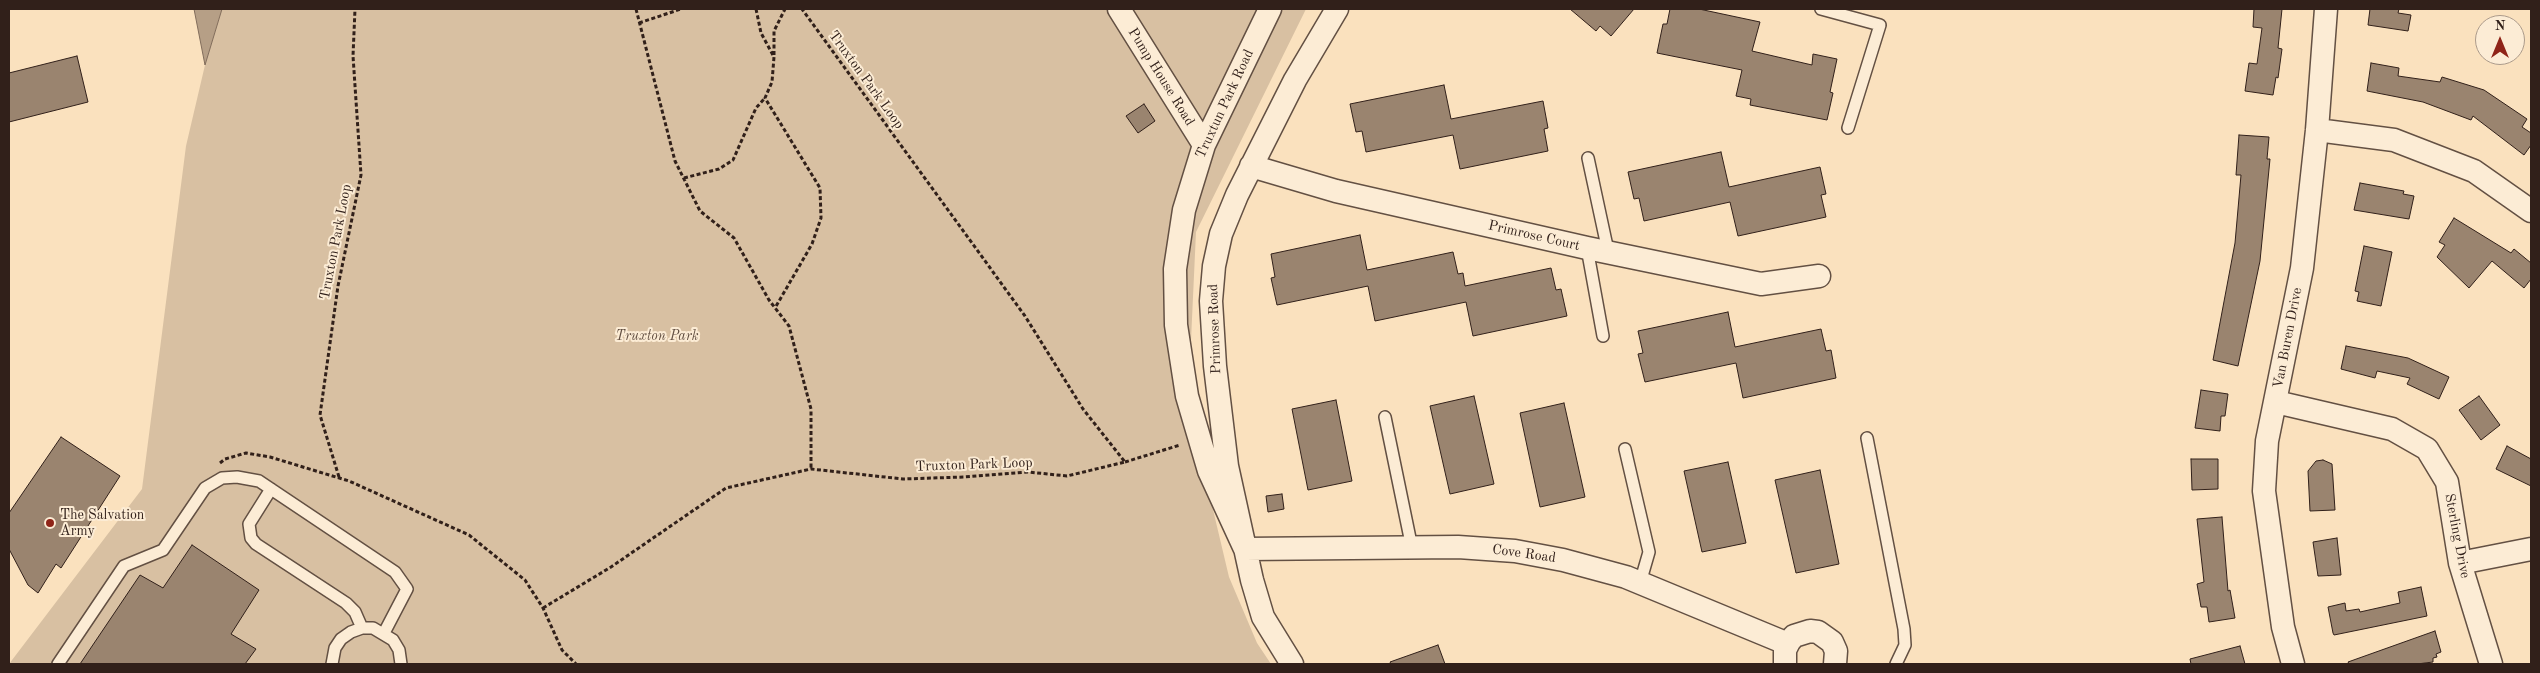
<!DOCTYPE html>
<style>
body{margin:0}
#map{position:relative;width:2540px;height:673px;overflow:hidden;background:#fae1be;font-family:"Old Standard TT",serif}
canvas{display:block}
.frame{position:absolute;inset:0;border:10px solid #31201a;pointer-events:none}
.north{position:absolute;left:2475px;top:15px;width:50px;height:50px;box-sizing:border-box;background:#fcecd5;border:1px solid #ab9a8a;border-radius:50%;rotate:0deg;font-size:14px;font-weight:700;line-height:20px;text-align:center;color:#31201a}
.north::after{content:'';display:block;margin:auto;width:18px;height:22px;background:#8f2418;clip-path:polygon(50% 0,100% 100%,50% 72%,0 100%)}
</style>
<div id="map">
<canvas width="2540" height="673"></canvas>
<div class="frame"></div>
<div class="north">N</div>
</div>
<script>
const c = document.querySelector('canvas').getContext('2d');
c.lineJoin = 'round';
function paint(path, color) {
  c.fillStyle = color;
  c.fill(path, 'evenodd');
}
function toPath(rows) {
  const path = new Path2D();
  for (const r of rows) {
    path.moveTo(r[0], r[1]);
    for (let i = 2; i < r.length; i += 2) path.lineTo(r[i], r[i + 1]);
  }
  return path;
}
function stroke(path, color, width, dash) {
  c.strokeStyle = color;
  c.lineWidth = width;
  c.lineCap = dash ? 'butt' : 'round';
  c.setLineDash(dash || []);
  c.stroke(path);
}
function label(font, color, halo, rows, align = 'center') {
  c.font = font + ' "Old Standard TT",serif';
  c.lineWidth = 4;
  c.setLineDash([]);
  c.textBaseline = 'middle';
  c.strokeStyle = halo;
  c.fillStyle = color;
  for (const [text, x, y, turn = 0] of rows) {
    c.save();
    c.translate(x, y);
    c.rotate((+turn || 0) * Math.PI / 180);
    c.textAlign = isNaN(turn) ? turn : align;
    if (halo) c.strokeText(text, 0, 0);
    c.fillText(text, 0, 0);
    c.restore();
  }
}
const green = toPath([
 [222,9,1306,9,1196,232,1190,362,1210,497,1229,577,1257,643,1271,664,9,664,142,489,186,146,205,65]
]);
const water = toPath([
 [194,9,222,9,205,65,194,9]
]);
const building = toPath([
 [1570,9,1634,9,1611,36,1600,26,1596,31,1570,9],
 [1670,9,1699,9,1760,22,1752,51,1812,65,1813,54,1837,59,1830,92,1833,93,1827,120,1750,105,1751,99,1736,96,1742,70,1657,53,1663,24,1667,24,1670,9],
 [2254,9,2282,9,2278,48,2282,49,2278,78,2276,77,2273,95,2245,91,2249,63,2257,64,2262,28,2253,27,2254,9],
 [2370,9,2399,9,2398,13,2411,15,2408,31,2368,25,2370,9],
 [77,56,88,102,9,122,9,73,77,56],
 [2371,63,2399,68,2398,76,2440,82,2442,77,2484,90,2527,119,2522,127,2531,133,2531,145,2524,155,2473,116,2471,120,2423,102,2367,91,2371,63],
 [1444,85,1451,119,1543,101,1548,128,1544,129,1548,151,1460,169,1453,135,1366,152,1362,131,1356,132,1350,104,1444,85],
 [1144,104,1155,121,1138,133,1126,116,1144,104],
 [2239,135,2269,137,2267,159,2270,159,2260,261,2238,366,2213,360,2235,243,2241,175,2236,175,2239,135],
 [1721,152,1729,187,1820,167,1826,194,1821,195,1826,217,1738,236,1730,202,1644,221,1639,198,1634,199,1628,172,1721,152],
 [2360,183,2404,191,2403,194,2414,196,2409,219,2354,210,2360,183],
 [2454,218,2511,253,2514,249,2531,263,2531,279,2524,288,2492,261,2469,288,2437,257,2445,245,2439,242,2454,218],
 [1360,235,1367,270,1453,252,1458,274,1463,273,1465,286,1551,268,1556,290,1561,289,1567,316,1473,336,1466,302,1375,321,1368,286,1277,305,1271,278,1275,277,1271,254,1360,235],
 [2364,246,2392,252,2381,306,2357,301,2359,292,2355,291,2364,246],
 [1728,312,1735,347,1821,329,1826,351,1831,350,1836,378,1743,398,1736,363,1645,382,1638,354,1643,353,1638,331,1728,312],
 [2346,346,2408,358,2449,377,2439,399,2407,384,2410,378,2377,371,2375,378,2341,369,2346,346],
 [2201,390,2228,394,2225,416,2221,416,2220,431,2195,428,2201,390],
 [1474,396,1494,484,1450,494,1430,406,1474,396],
 [2479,396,2500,425,2481,440,2459,410,2479,396],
 [1336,400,1352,481,1308,490,1292,409,1336,400],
 [1564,403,1585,497,1540,507,1520,413,1564,403],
 [61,437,120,476,61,568,56,564,38,593,28,585,9,549,9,513,61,437],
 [2507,446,2531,459,2531,486,2496,469,2507,446],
 [2191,459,2218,459,2218,489,2192,490,2191,459],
 [2323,460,2332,464,2335,510,2310,511,2308,471,2316,461,2323,460],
 [1728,462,1746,543,1702,552,1684,471,1728,462],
 [1820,470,1839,564,1796,573,1775,480,1820,470],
 [1282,494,1284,509,1268,512,1266,496,1282,494],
 [2222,517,2228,591,2230,590,2235,618,2209,622,2207,607,2201,607,2197,584,2204,582,2197,519,2222,517],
 [2337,538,2341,575,2318,576,2313,542,2337,538],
 [192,545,259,590,231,634,256,649,245,664,80,664,140,575,163,588,192,545],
 [2421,587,2427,616,2334,635,2333,633,2328,607,2345,603,2346,611,2359,609,2360,612,2400,603,2398,592,2421,587],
 [2435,631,2441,652,2436,654,2437,657,2433,658,2433,662,2417,664,2349,664,2348,662,2435,631],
 [1438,645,1445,664,1391,664,1390,662,1438,645],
 [2240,646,2245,664,2191,664,2190,659,2240,646]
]);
const path = toPath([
 [636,9,675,161,700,211,734,238,769,300,789,326,811,409,811,469],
 [756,9,761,33,774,57,772,82,765,98,820,188,821,218,812,244,775,308],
 [639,23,681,9],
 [774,55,774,31,785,9],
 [684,178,719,169,733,160,756,108,765,98],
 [1125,462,1180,445],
 [220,463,225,459,246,453,270,457,349,481,469,535,525,580,543,608,562,650,576,664],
 [339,477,320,415,338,286,361,175,353,56,355,9],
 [543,608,611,567,726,488,811,469,903,479,964,477,1028,472,1067,476,1125,462,1083,409,1025,316,802,9]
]);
const lane = toPath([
 [1821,9,1880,25,1848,128],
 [1588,158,1608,251],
 [1587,248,1603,336],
 [1385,417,1412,548],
 [1867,438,1904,629,1905,645,1896,664],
 [1625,449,1649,552,1640,583],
 [271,489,249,524,251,538,256,544,346,603,355,612,362,628],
 [58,664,124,566,163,550,205,488,222,478,237,477,259,481,395,572,407,589,384,633],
 [332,664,335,648,341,639,351,632,362,628,373,628,393,640,399,650,401,664]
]);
const street = toPath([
 [1119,9,1204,145],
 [1270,9,1204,145,1184,210,1175,269,1176,325,1187,396,1209,471,1245,549,1458,547,1515,551,1563,560,1626,577,1788,644],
 [2317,130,2394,140,2474,171,2531,211],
 [1251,166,1336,191,1587,248,1761,284,1819,276],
 [2276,402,2392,429,2427,449,2447,482,2460,563,2491,664],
 [2460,563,2531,549],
 [1292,664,1263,617,1252,580,1227,466,1215,366,1211,301,1214,266,1221,234,1237,195,1295,80,1337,9],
 [1785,664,1785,650,1789,642,1794,636,1810,631,1818,632,1832,642,1836,651,1835,664],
 [2293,664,2283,627,2264,491,2267,441,2302,268,2317,130,2326,9]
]);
const markers = [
 [50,523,5,"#8f2418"]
];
const streetNames = [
 ["Pump House Road",1161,77,58],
 ["Truxton Park Loop",866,80,54],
 ["Truxtun Park Road",1225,104,-65],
 ["Primrose Court",1534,236,13],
 ["Truxton Park Loop",336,242,-79],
 ["Primrose Road",1215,329,-92],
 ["Van Buren Drive",2288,338,-79],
 ["Truxton Park Loop",974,465,-2],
 ["Sterling Drive",2457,536,79],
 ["Cove Road",1524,554,8]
];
const parkNames = [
 ["Truxton Park",657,336]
];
const poiNames = [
 ["The Salvation",60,515],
 ["Army",60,531]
];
paint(green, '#d8c0a2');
paint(water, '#b69f86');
stroke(water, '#816c5b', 1);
paint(building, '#9a846f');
stroke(building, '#31201a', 1);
stroke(lane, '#635043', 14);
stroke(street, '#635043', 25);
stroke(path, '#31201a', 3, [4, 2.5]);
stroke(lane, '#fcecd5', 11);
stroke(street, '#fcecd5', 22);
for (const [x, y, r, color] of markers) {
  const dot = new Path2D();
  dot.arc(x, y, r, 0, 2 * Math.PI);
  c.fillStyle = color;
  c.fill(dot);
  stroke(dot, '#fcecd5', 2);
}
label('14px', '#31201a', '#fcecd5', streetNames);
label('italic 14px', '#635043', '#fcecd5', parkNames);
label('14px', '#31201a', '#fcecd5', poiNames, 'left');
</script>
